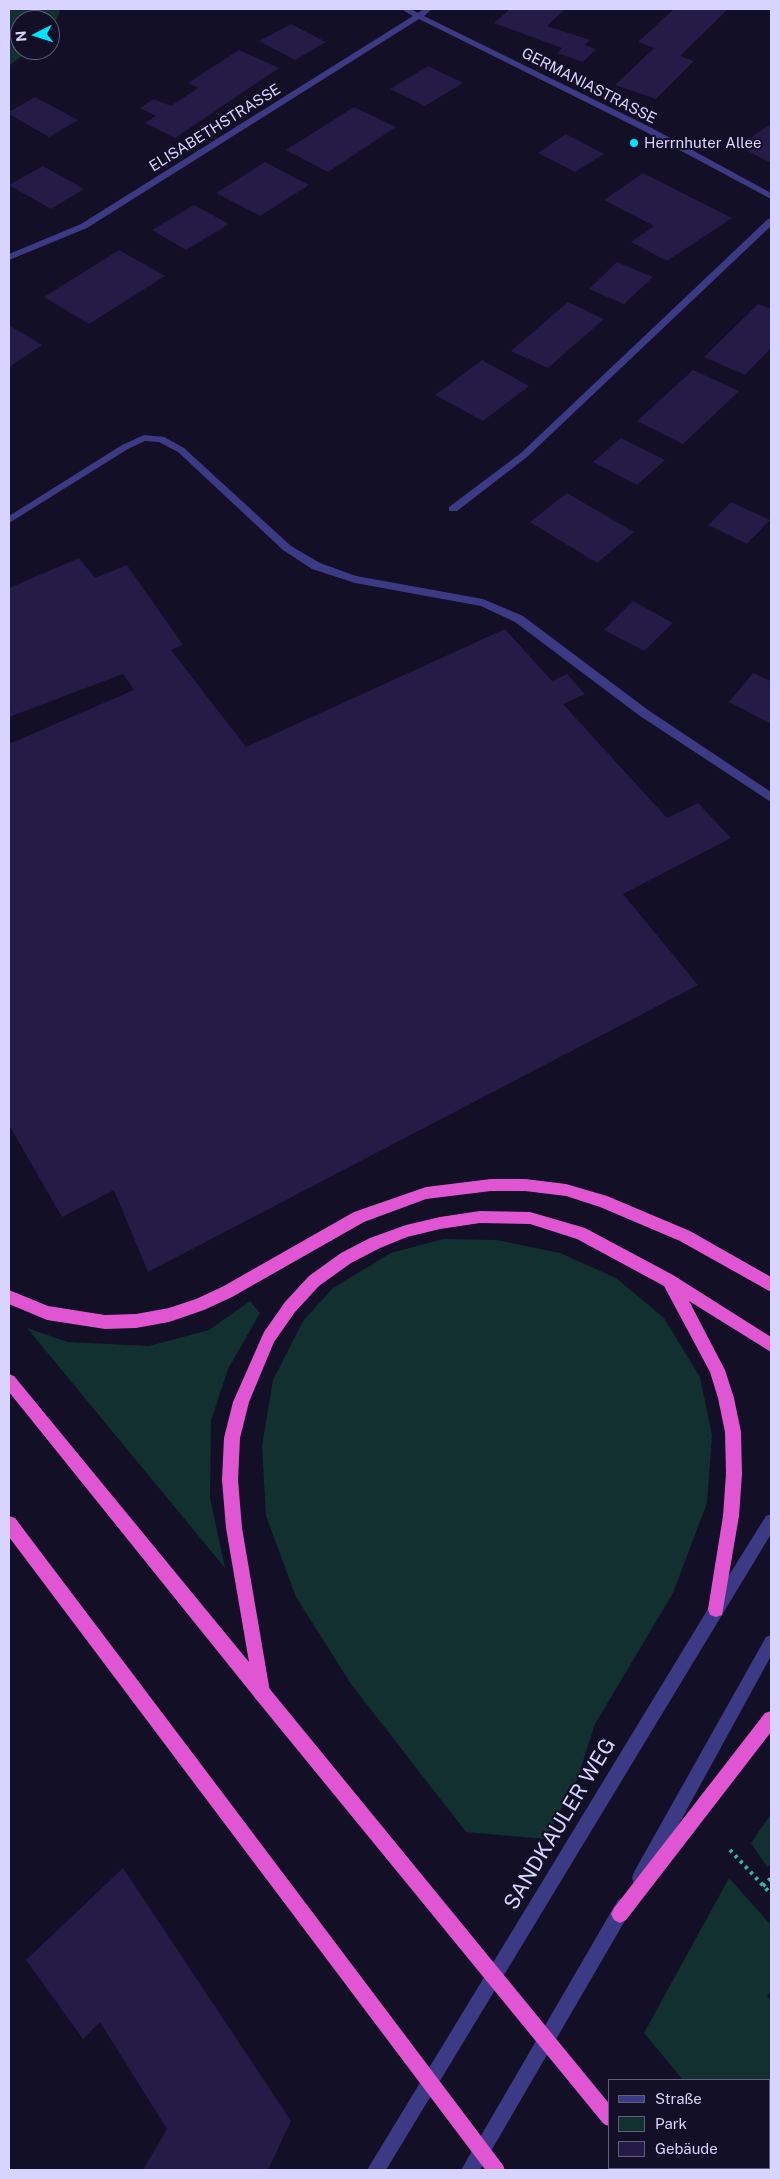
<!DOCTYPE html>
<meta charset="utf-8">
<style>
body{margin:0}
#map{position:relative;width:780px;height:2179px;overflow:hidden;background:#130f26;font-family:"Public Sans",sans-serif}
canvas{display:block}
.frame{position:absolute;inset:0;border:10px solid #d9d4ff;pointer-events:none}
.legend{position:absolute;left:608px;top:2079px;width:162px;height:90px;box-sizing:border-box;background:#130f26;border:1px solid #625e7d;margin:0;padding:6px 9px;list-style:none;font-size:15px;color:#d9d4ff}
.legend li{display:flex;align-items:center;gap:10px;height:25px}
.legend b{width:25px;border:1px solid #625e7d}
.north{position:absolute;left:10px;top:10px;width:50px;height:50px;box-sizing:border-box;background:#130f26;border:1px solid #625e7d;border-radius:50%;rotate:265deg;font-size:14px;font-weight:700;line-height:20px;text-align:center;color:#d9d4ff}
.north::after{content:'';display:block;margin:auto;width:18px;height:22px;background:#00e5ff;clip-path:polygon(50% 0,100% 100%,50% 72%,0 100%)}
</style>
<div id="map">
<canvas width="780" height="2179"></canvas>
<div class="frame"></div>
<ul class="legend">
<li><b style="height:6px;background:#3d3a85"></b>Straße</li>
<li><b style="height:14px;background:#12302f"></b>Park</li>
<li><b style="height:14px;background:#241b47"></b>Gebäude</li>
</ul>
<div class="north">N</div>
</div>
<script>
const c = document.querySelector('canvas').getContext('2d');
c.lineJoin = 'round';
function paint(path, color) {
  c.fillStyle = color;
  c.fill(path, 'evenodd');
}
function toPath(rows) {
  const path = new Path2D();
  for (const r of rows) {
    path.moveTo(r[0], r[1]);
    for (let i = 2; i < r.length; i += 2) path.lineTo(r[i], r[i + 1]);
  }
  return path;
}
function stroke(path, color, width, dash) {
  c.strokeStyle = color;
  c.lineWidth = width;
  c.lineCap = dash ? 'butt' : 'round';
  c.setLineDash(dash || []);
  c.stroke(path);
}
function label(font, color, halo, rows, align = 'center') {
  c.font = font + ' "Public Sans",sans-serif';
  c.lineWidth = 4;
  c.setLineDash([]);
  c.textBaseline = 'middle';
  c.strokeStyle = halo;
  c.fillStyle = color;
  for (const [text, x, y, turn = 0] of rows) {
    c.save();
    c.translate(x, y);
    c.rotate((+turn || 0) * Math.PI / 180);
    c.textAlign = isNaN(turn) ? turn : align;
    if (halo) c.strokeText(text, 0, 0);
    c.fillText(text, 0, 0);
    c.restore();
  }
}
const green = toPath([
 [9,9,60,9,58,17,50,27,50,20,20,20,20,50,30,50,9,66],
 [443,1239,497,1240,560,1253,616,1278,664,1318,700,1377,712,1435,707,1503,673,1593,595,1724,577,1780,545,1839,466,1832,351,1684,296,1597,266,1516,262,1446,273,1380,303,1321,333,1288,391,1253],
 [250,1301,260,1313,228,1369,211,1421,210,1498,225,1568,27,1328,68,1342,149,1346,209,1330],
 [771,1814,771,1865,767,1867,751,1843],
 [729,1878,771,1925,771,1991,767,1996,771,2001,771,2170,758,2170,756,2168,769,2168,769,2080,683,2080,644,2033]
]);
const building = toPath([
 [510,9,565,9,547,26,590,40,585,45,596,49,583,62,557,53,562,48,494,23],
 [674,9,728,9,680,56,694,61,656,99,615,85,654,48,638,42],
 [291,24,326,42,295,60,259,41],
 [239,50,279,68,175,138,145,123,156,116,140,108,154,99,171,106,198,88,188,83],
 [428,66,463,83,425,106,390,89],
 [35,97,78,120,49,137,9,114,9,112],
 [354,107,396,127,328,172,286,150],
 [771,124,771,163,738,146],
 [566,134,604,154,575,172,538,153],
 [265,162,309,185,260,216,216,193],
 [43,166,84,189,51,209,9,185],
 [643,173,732,218,667,261,631,242,654,226,604,200],
 [194,205,229,224,186,250,152,230],
 [119,250,165,276,89,324,44,297],
 [617,262,653,277,624,304,589,289],
 [568,302,604,319,548,368,511,351],
 [758,304,771,309,771,348,745,375,704,357],
 [9,325,42,345,9,367],
 [482,360,529,386,483,421,435,395],
 [693,370,739,391,683,444,637,421],
 [621,438,665,460,637,485,593,462],
 [567,493,634,532,597,563,530,522],
 [731,502,770,520,747,544,708,525],
 [79,558,95,578,127,565,183,645,171,650,246,747,505,629,552,681,567,674,585,694,563,704,667,818,698,803,731,838,623,894,698,985,148,1272,114,1190,62,1217,9,1125,9,744,134,690,123,674,9,717,9,588],
 [633,601,673,623,644,651,604,630],
 [753,673,771,681,771,724,729,702],
 [123,1868,291,2121,268,2170,143,2170,167,2129,100,2022,83,2039,26,1960]
]);
const path = toPath([
 [730,1850,771,1894],
 [763,1886,771,1878]
]);
const service = toPath([
 [144,435,164,437,184,448,291,546,320,563,356,576,483,599,523,616,648,710,771,792,771,802,640,716,515,622,481,606,355,583,312,569,283,550,178,452,159,442,145,441,128,449,9,523,9,516,122,445,144,435]
]);
const minor = toPath([
 [401,9,411,9,418,13,423,9,432,9,424,16,650,127,771,193,771,199,644,131,419,19,87,228,9,260,9,254,81,224,413,16,401,9],
 [771,218,771,226,527,457,457,511,449,511,449,507,521,453,768,219,771,218]
]);
const tertiary = toPath([
 [771,1514,771,1534,386,2170,367,2170,711,1604,766,1516,771,1514],
 [771,1635,771,1656,646,1884,640,1886,634,1884,632,1878,634,1872,766,1637,771,1635],
 [624,1898,630,1900,632,1906,630,1912,480,2170,461,2170,618,1900,624,1898]
]);
const trunk = toPath([
 [491,1179,525,1179,566,1184,607,1196,690,1231,771,1277,771,1292,680,1241,600,1207,566,1196,525,1191,491,1191,426,1199,364,1222,232,1297,204,1310,169,1322,136,1328,105,1329,47,1320,9,1304,9,1290,48,1306,105,1315,136,1314,169,1308,196,1299,222,1287,354,1212,426,1187,491,1179],
 [480,1211,530,1212,585,1228,673,1275,771,1337,771,1352,689,1301,725,1370,734,1398,741,1432,742,1474,739,1516,722,1615,716,1617,710,1615,708,1609,723,1516,726,1474,725,1432,718,1398,710,1372,664,1286,577,1239,530,1224,480,1223,440,1229,407,1237,380,1248,351,1263,319,1286,295,1312,274,1342,249,1402,240,1438,238,1480,242,1528,270,1692,268,1699,262,1701,256,1699,9,1392,9,1374,14,1376,249,1662,226,1528,222,1480,224,1438,233,1402,264,1332,285,1302,309,1276,341,1253,370,1238,406,1225,440,1217,480,1211],
 [9,1516,15,1518,191,1751,193,1757,191,1763,185,1765,179,1763,9,1537,9,1516],
 [771,1711,771,1732,626,1920,620,1923,614,1920,611,1914,614,1908,765,1713,771,1711],
 [642,2168,662,2168,662,2170,642,2170,642,2168]
]);
const trunkBridge = toPath([
 [262,1693,609,2117],
 [185,1757,496,2170]
]);
const markers = [
 [634,143,5,"#00e5ff"]
];
const farStreetnames = [
 ["GERMANIASTRASSE",589,86,27],
 ["ELISABETHSTRASSE",215,128,-32]
];
const farPoinames = [
 ["Herrnhuter Allee",644,143]
];
const nearStreetnames = [
 ["SANDKAULER WEG",560,1824,-59]
];
paint(green, '#12302f');
paint(building, '#241b47');
stroke(path, '#2fb8b0', 4, [3, 4.5]);
paint(service, '#3d3a85');
paint(minor, '#3d3a85');
paint(tertiary, '#3d3a85');
paint(trunk, '#e055d1');
stroke(trunkBridge, '#e055d1', 17);
for (const [x, y, r, color] of markers) {
  const dot = new Path2D();
  dot.arc(x, y, r, 0, 2 * Math.PI);
  c.fillStyle = color;
  c.fill(dot);
  stroke(dot, '#130f26', 2);
}
label('15px', '#d9d4ff', '#130f26', farStreetnames);
label('15px', '#d9d4ff', '#130f26', farPoinames, 'left');
label('21px', '#d9d4ff', '#130f26', nearStreetnames);
</script>
